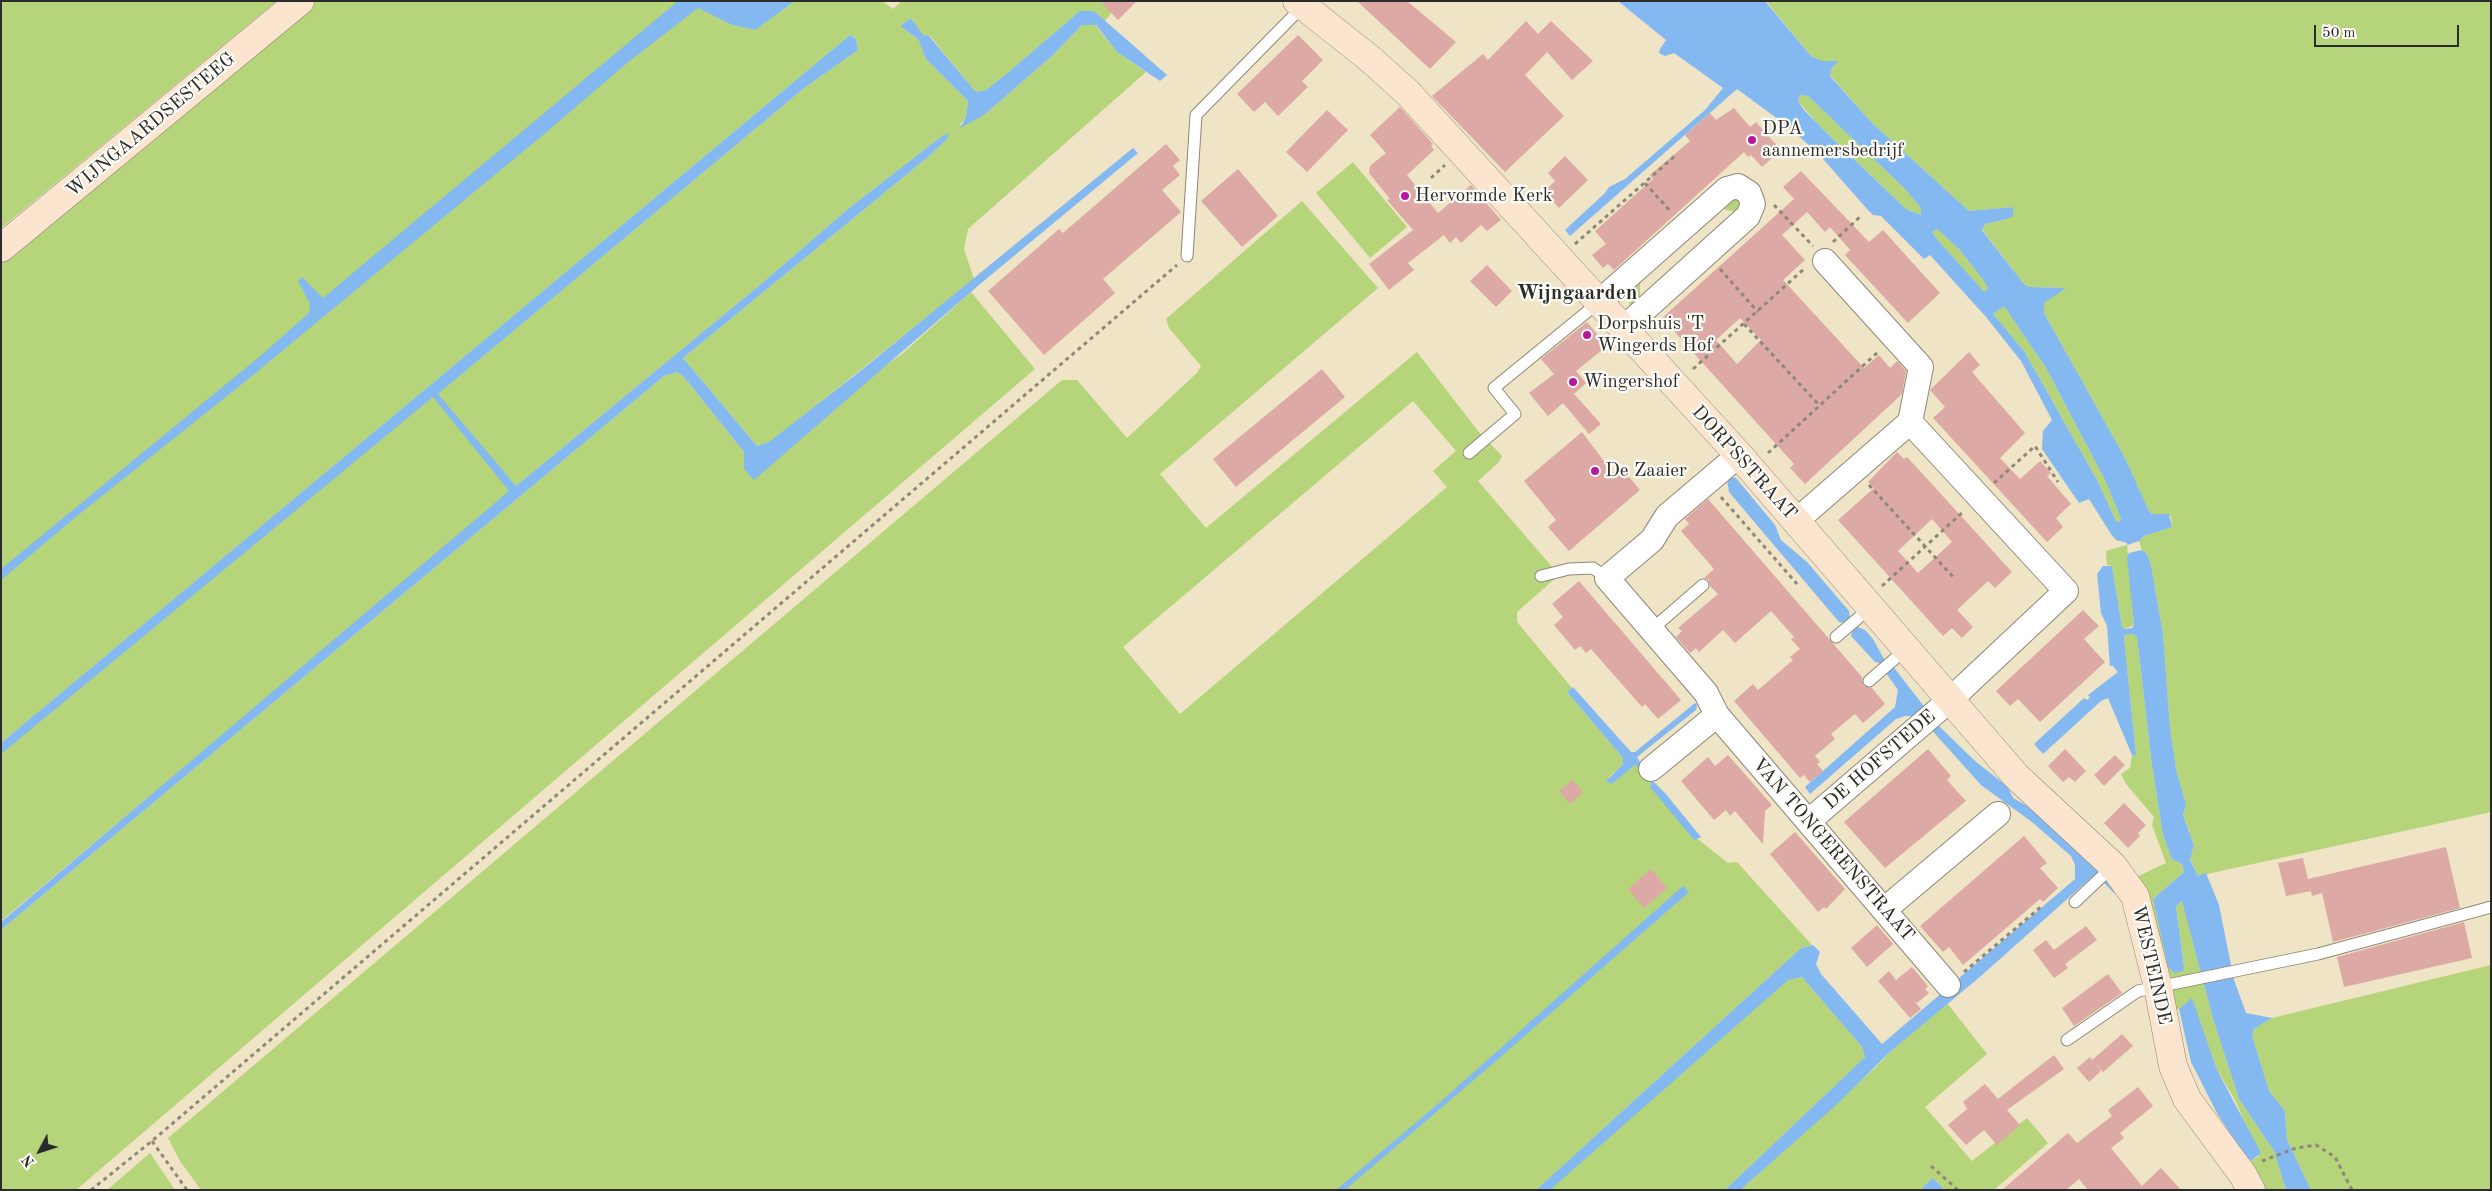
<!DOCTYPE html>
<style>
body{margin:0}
#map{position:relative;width:2492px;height:1191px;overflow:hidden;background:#efe4c6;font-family:"Old Standard TT",serif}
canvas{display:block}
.frame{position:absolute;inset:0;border:2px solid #2b2b2b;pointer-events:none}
.north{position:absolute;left:15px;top:1126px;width:50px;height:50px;-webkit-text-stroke:4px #fdfcf7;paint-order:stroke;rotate:230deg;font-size:14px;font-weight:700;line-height:20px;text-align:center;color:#2b2b2b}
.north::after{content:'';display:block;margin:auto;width:18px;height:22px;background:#2b2b2b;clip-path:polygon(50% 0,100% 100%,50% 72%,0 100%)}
.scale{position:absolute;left:2314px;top:25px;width:145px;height:22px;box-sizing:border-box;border:2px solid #2b2b2b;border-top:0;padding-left:6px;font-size:15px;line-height:18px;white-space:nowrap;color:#2b2b2b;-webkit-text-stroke:4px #fdfcf7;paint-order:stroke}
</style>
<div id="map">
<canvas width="2492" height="1191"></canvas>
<div class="frame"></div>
<div class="north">N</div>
<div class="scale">50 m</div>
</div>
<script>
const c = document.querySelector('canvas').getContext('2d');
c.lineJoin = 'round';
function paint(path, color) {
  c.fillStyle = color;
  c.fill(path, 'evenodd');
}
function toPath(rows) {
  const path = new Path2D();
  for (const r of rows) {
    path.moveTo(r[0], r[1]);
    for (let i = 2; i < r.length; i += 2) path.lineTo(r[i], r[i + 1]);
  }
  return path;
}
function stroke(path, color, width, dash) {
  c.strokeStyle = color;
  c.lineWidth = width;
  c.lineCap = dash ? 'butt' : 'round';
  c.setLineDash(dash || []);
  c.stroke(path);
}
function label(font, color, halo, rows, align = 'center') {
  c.font = font + ' "Old Standard TT",serif';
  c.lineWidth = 4.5;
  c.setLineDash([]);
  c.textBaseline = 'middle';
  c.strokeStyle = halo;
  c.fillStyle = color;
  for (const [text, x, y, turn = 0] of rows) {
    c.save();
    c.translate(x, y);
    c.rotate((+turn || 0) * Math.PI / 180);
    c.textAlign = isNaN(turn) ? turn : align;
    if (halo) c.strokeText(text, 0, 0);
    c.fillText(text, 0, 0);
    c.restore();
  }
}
const green = toPath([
 [1,1,277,1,1,228],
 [311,1,694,1,698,8,732,25,755,30,795,1,882,1,893,9,902,1,1121,1,1105,21,1094,11,1080,11,1005,75,986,90,976,92,930,36,923,36,911,18,900,26,918,39,926,59,968,101,966,117,959,126,984,115,1052,56,1082,25,1095,25,1117,52,1146,72,968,229,964,249,974,279,769,443,757,446,683,358,928,157,947,139,942,136,849,208,761,284,516,486,509,478,516,488,1,921,1,752,436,390,439,393,803,89,858,50,856,39,850,35,1,743,1,259],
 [1766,1,2491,1,2491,812,2198,876,2190,859,2194,845,2183,814,2186,805,2176,769,2170,728,2163,634,2151,565,2147,554,2142,550,2139,541,2144,536,2172,527,2171,516,2152,514,2149,511,2125,458,2044,313,2044,303,2065,288,2029,287,2024,284,1982,229,1985,224,2007,219,2013,207,1969,211,1873,124,1830,75,1832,68,1838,62,1822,61,1811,56],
 [1800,95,1808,96,1904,188,1921,208,1921,215,1906,209,1816,122,1798,101],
 [1353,162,1407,227,1370,258,1316,193],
 [1726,198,1736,198,1742,204,1733,223,1733,211,1725,210],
 [1302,201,1378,288,1160,474,1206,528,1417,352,1478,431,1502,456,1499,462,1478,481,1559,575,1517,612,1517,622,1572,688,1567,692,1623,758,1623,764,1608,778,1612,784,1636,764,1651,782,1650,785,1699,840,1728,863,1737,862,1812,945,1801,948,1536,1190,201,1190,180,1161,168,1138,1062,380,1077,380,1127,438,1197,373,1201,366,1169,328,1166,319],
 [1413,401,1456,451,1433,471,1447,487,1180,714,1123,647],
 [1937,229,1959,249,1984,281,1988,289,1984,293,1935,237,1932,232],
 [1640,275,1640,308,1635,312,1629,303,1635,298,1632,295,1629,298,1626,293],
 [971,292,1035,369,76,1190,1,1190,1,930,664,376,677,372,684,377,744,452,744,469,903,353],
 [2004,306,2046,368,2106,482,2121,519,2119,522,2116,521,2097,480,2024,351,1993,314],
 [2127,545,2134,625,2125,629,2122,627,2112,566,2107,565,2106,551],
 [2133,634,2137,637,2152,765,2163,835,2172,859,2182,864,2184,872,2153,899,2168,966,2174,973,2184,967,2176,906,2182,900,2213,1019,2239,1099,2274,1151,2286,1190,2265,1190,2254,1170,2251,1161,2259,1156,2235,1100,2217,1070,2192,999,2179,1009,2173,1009,2134,878,2166,863,2152,825,2154,817,2126,784,2121,774,2130,768,2132,755,2136,755,2124,638,2125,635],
 [1803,959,1790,979,1802,977,1862,1047,1865,1057,1725,1190,1544,1190],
 [2491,965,2491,1190,2311,1190,2287,1140,2285,1111,2269,1091,2252,1035,2254,1029,2272,1018],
 [1947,1003,1987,1054,1925,1107,1972,1161,2027,1118,2048,1143,1994,1190,1945,1190,1933,1178,1920,1190,1740,1190,1877,1066,1891,1051],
 [150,1153,175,1190,107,1190]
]);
const water = toPath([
 [678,1,795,1,755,30,732,25,698,8,627,63,549,130,247,380,77,516,1,580,1,569,259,357,309,313,310,304,298,281,302,277,323,298],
 [1618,1,1765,1,1811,56,1822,61,1839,61,1832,68,1830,76,1873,124,1969,211,2013,207,2013,216,2007,219,1985,224,1982,230,2024,284,2029,287,2066,288,2044,303,2044,313,2125,458,2149,511,2152,514,2169,514,2172,527,2144,536,2139,541,2127,545,2127,543,2116,540,2111,534,2089,499,2079,503,2042,449,2043,431,2052,420,2021,361,1986,317,1930,255,1924,259,1881,216,1873,215,1867,209,1816,151,1778,119,1737,89,1570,236,1565,230,1605,193,1609,187,1625,179,1705,110,1723,88,1674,53,1665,56,1659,53,1660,49,1666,40],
 [1800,95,1808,96,1904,188,1921,208,1921,215,1906,209,1831,137,1804,110,1798,101],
 [1937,229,1959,249,1984,281,1988,289,1984,292,1935,237,1932,232],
 [2004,306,2046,368,2106,482,2121,519,2119,522,2116,521,2097,480,2024,351,1993,314],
 [1080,11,1094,11,1167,75,1160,81,1117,52,1096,25,1082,25,1052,56,984,115,960,128,966,117,968,101,926,59,918,39,900,26,911,18,923,35,929,36,976,92,986,90,1005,75],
 [850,35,856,39,858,50,803,89,438,394,516,486,761,284,849,208,942,136,949,133,947,139,928,157,683,358,757,446,769,442,859,372,1133,148,1138,153,979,285,754,480,744,469,744,452,684,377,677,372,664,376,1,930,1,922,509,491,433,397,1,754,1,743],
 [1731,477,1736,478,1775,525,1781,540,1807,562,1849,611,1850,618,1858,627,1865,630,1873,639,1884,659,1895,669,1940,727,1975,761,2008,787,2013,798,2027,806,2099,869,2116,891,2114,893,2096,875,2093,876,1981,976,1891,1051,1834,1107,1740,1190,1725,1190,1865,1057,1862,1047,1802,977,1788,980,1550,1190,1536,1190,1801,948,1813,945,1820,952,1816,964,1821,974,1882,1044,2075,879,2075,865,2071,856,2032,822,1981,785,1919,716,1905,716,1896,719,1810,794,1805,787,1895,707,1898,690,1879,663,1875,662,1851,636,1852,632,1844,623,1839,622,1729,492,1727,480],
 [2142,550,2147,554,2151,565,2163,634,2170,728,2176,769,2186,805,2183,815,2194,845,2190,860,2198,876,2206,873,2219,905,2234,980,2246,1013,2272,1018,2254,1029,2252,1035,2269,1091,2285,1111,2287,1140,2311,1190,2286,1190,2274,1151,2239,1099,2213,1019,2182,901,2176,906,2184,967,2183,971,2174,973,2168,967,2153,899,2184,872,2182,864,2172,859,2163,835,2152,765,2137,637,2133,634,2125,635,2124,638,2136,755,2132,755,2108,698,2101,701,2043,754,2034,744,2084,698,2087,700,2090,697,2088,695,2118,672,2112,665,2110,667,2107,626,2101,613,2097,574,2103,566,2112,566,2122,627,2125,629,2132,628,2134,625,2127,557,2129,553],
 [1573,687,1631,752,1635,752,1695,703,1697,705,1696,710,1637,757,1644,769,1642,771,1635,765,1612,784,1606,781,1623,764,1623,758,1567,692],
 [1651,782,1654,782,1665,793,1701,837,1694,840,1650,787],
 [1683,886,1689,892,1503,1055,1345,1190,1336,1190,1439,1103],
 [2192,998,2217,1070,2261,1153,2251,1161,2240,1148,2218,1115,2191,1062,2179,1009],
 [1933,1178,1945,1190,1920,1190]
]);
const building = toPath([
 [1100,1,1137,1,1118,20],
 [1357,1,1407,1,1456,42,1430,69],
 [1526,21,1538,34,1551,21,1593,61,1572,80,1547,52,1525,75,1564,116,1505,172,1432,96,1483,54,1488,60],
 [1298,35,1323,60,1302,81,1308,87,1278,116,1265,102,1254,112,1237,94],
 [1400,107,1433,144,1431,146,1434,150,1407,175,1438,213,1471,185,1501,220,1487,231,1481,225,1461,243,1456,237,1450,243,1444,235,1408,263,1414,270,1389,290,1369,264,1413,230,1387,200,1390,199,1369,173,1370,166,1386,153,1370,135],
 [1734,108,1750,127,1756,122,1781,150,1762,167,1751,155,1748,157,1744,152,1614,270,1608,264,1603,268,1592,255,1606,244,1595,231,1653,179,1650,175,1690,141,1685,135,1710,113,1716,120],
 [1327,110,1348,130,1307,172,1286,152],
 [1166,144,1180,160,1173,166,1180,175,1162,190,1181,212,1103,279,1115,293,1044,355,988,291,1059,229,1063,233],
 [1565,156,1588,180,1559,208,1544,192,1555,181,1548,173],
 [1238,169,1278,216,1242,247,1201,201],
 [1801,171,1869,242,1883,230,1940,293,1908,323,1845,255,1850,250,1830,227,1825,232,1807,212,1782,235,1805,260,1783,280,1864,368,1879,355,1890,368,1897,361,1906,371,1902,394,1805,484,1790,468,1794,464,1662,318,1794,199,1783,187],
 [1740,318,1761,340,1737,364,1716,340],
 [1487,265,1512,291,1496,307,1470,281],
 [1587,322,1607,346,1576,371,1586,383,1574,394,1601,424,1589,434,1563,403,1548,416,1529,393,1554,374,1541,359],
 [1969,352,1980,365,1972,372,2025,433,2000,458,2020,479,2040,461,2051,473,2047,476,2071,504,2056,518,2063,527,2047,542,1933,418,1945,407,1930,390],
 [1322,369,1345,397,1236,487,1213,459],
 [1582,432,1613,473,1618,469,1623,474,1625,472,1640,490,1569,551,1548,527,1556,520,1524,481],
 [1897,452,1904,459,1907,457,1920,471,2012,572,1995,588,1988,581,1957,610,1973,627,1962,638,1952,628,1943,636,1838,520,1874,488,1868,482],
 [1932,519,1952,542,1918,573,1898,551],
 [1708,499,1862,677,1864,686,1872,688,1885,704,1863,723,1855,714,1831,734,1835,739,1815,756,1820,762,1817,764,1823,771,1810,782,1804,775,1800,778,1734,701,1753,684,1758,690,1793,660,1790,657,1800,649,1791,639,1794,637,1771,611,1735,643,1723,630,1699,652,1696,648,1690,653,1676,637,1682,631,1678,628,1718,594,1710,586,1709,580,1704,578,1714,569,1681,531,1689,524,1685,519],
 [1579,581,1681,700,1658,719,1645,704,1642,707,1591,649,1586,653,1580,646,1575,650,1554,625,1563,617,1552,604],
 [2083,610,2099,626,2084,639,2105,662,2040,722,2018,699,2010,706,1996,691],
 [1928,749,1951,776,1947,780,1966,801,1885,868,1844,822],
 [2065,749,2086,771,2075,782,2069,777,2063,782,2048,766],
 [1728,755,1772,805,1765,811,1763,844,1735,811,1730,816,1726,810,1714,820,1681,781,1708,757,1715,766],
 [2115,755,2125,765,2104,786,2094,775],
 [1573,780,1583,792,1570,804,1559,791],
 [2124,803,2146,825,2138,833,2140,836,2128,848,2104,823],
 [1795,832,1845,889,1826,909,1824,907,1818,912,1770,854],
 [2024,836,2047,863,2040,868,2058,888,2043,902,2040,899,1963,965,1949,947,1943,952,1920,926],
 [2446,847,2460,908,2333,942,2322,893,2312,896,2309,882,2311,891,2286,896,2278,863,2303,858,2308,879],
 [1651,869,1667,888,1644,908,1628,889],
 [2464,922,2472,958,2344,987,2337,957],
 [1877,925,1893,944,1867,967,1851,948],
 [2086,926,2097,940,2065,964,2068,968,2054,978,2033,950,2046,940,2054,950],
 [1912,967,1928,986,1925,989,1929,993,1917,1003,1913,1000,1921,1009,1910,1018,1878,981,1889,971,1896,980],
 [2108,974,2122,993,2074,1026,2062,1008],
 [2122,1034,2133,1046,2103,1072,2092,1060],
 [2054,1055,2064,1069,2007,1110,2020,1125,1997,1145,1984,1130,1966,1145,1948,1125,1967,1109,1963,1102,1985,1084,1998,1099],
 [2090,1057,2101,1071,2089,1082,2077,1068],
 [2138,1087,2153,1106,2120,1133,2124,1138,2111,1148,2142,1186,2161,1168,2181,1190,2088,1190,2079,1179,2066,1190,2002,1190,2068,1133,2077,1143,2112,1116,2108,1110]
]);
const path = toPath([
 [1431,178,1445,165],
 [1645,183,1671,212],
 [1774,205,1813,246],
 [1833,242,1862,215],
 [1575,244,1676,155],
 [1720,269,1758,312],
 [1744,324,1820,406],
 [1693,369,1805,268],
 [1768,453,1879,351],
 [1994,483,2035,446,2058,482],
 [1869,485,1955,579],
 [1721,497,1797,584],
 [1882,586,1964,511],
 [1964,972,2042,906],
 [152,1141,187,1190],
 [2262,1161,2296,1148,2316,1145,2335,1157,2352,1190],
 [1931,1166,1958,1190],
 [91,1190,152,1141,1177,265]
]);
const lane = toPath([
 [1187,256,1196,115,1303,6],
 [1469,453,1515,414,1494,388,1599,302],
 [1541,576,1569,569,1593,568,1607,578],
 [1651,630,1703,585],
 [1836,637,1870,608],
 [1869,681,1905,650],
 [2075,902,2113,866],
 [2067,1040,2138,991,2318,954,2491,907]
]);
const street = toPath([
 [1599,302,1727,189,1738,186,1749,193,1753,204,1748,216,1624,328],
 [1739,455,1667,516,1652,540,1607,578,1706,693,1717,715,1948,985],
 [1796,521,1910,422,1921,367,1825,261],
 [1651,769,1717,715],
 [1809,821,1951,699,2066,591,1910,422],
 [1884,910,1998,814]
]);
const secondary = toPath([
 [1297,1,1369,58,1408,93,1739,455,2017,777,2113,866,2135,896,2158,987,2173,1066,2187,1099,2243,1175,2251,1190],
 [1,248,300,1]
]);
const markers = [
 [1752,140,5,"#b5179e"],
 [1405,196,5,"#b5179e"],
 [1587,335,5,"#b5179e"],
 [1573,382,5,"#b5179e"],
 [1595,471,5,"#b5179e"]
];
const streetNames = [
 ["WIJNGAARDSESTEEG",151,125,-40],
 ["DORPSSTRAAT",1744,463,48],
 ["DE HOFSTEDE",1880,760,-41],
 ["VAN TONGERENSTRAAT",1833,850,49],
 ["WESTEINDE",2151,965,77]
];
const poiNames = [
 ["DPA",1762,129],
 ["aannemersbedrijf",1762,151],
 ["Hervormde Kerk",1415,196],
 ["Dorpshuis 'T",1597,324],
 ["Wingerds Hof",1597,346],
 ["Wingershof",1583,382],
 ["De Zaaier",1605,471]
];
const quarterNames = [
 ["Wijngaarden",1577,293]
];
paint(green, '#b6d47a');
paint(water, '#83b8f1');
paint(building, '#dca9a5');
stroke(lane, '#8d8878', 13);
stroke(street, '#8d8878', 26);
stroke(secondary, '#8d8878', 29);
stroke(path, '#8d8878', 3, [4, 4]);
stroke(lane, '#fff', 11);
stroke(street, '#fff', 24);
stroke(secondary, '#fce5cf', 28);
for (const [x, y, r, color] of markers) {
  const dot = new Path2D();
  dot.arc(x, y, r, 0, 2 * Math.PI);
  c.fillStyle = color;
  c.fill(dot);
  stroke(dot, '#fdfcf7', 2);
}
label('19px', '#2b2b2b', '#fdfcf7', streetNames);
label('19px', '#2b2b2b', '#fdfcf7', poiNames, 'left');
label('bold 21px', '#2b2b2b', '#fdfcf7', quarterNames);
</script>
